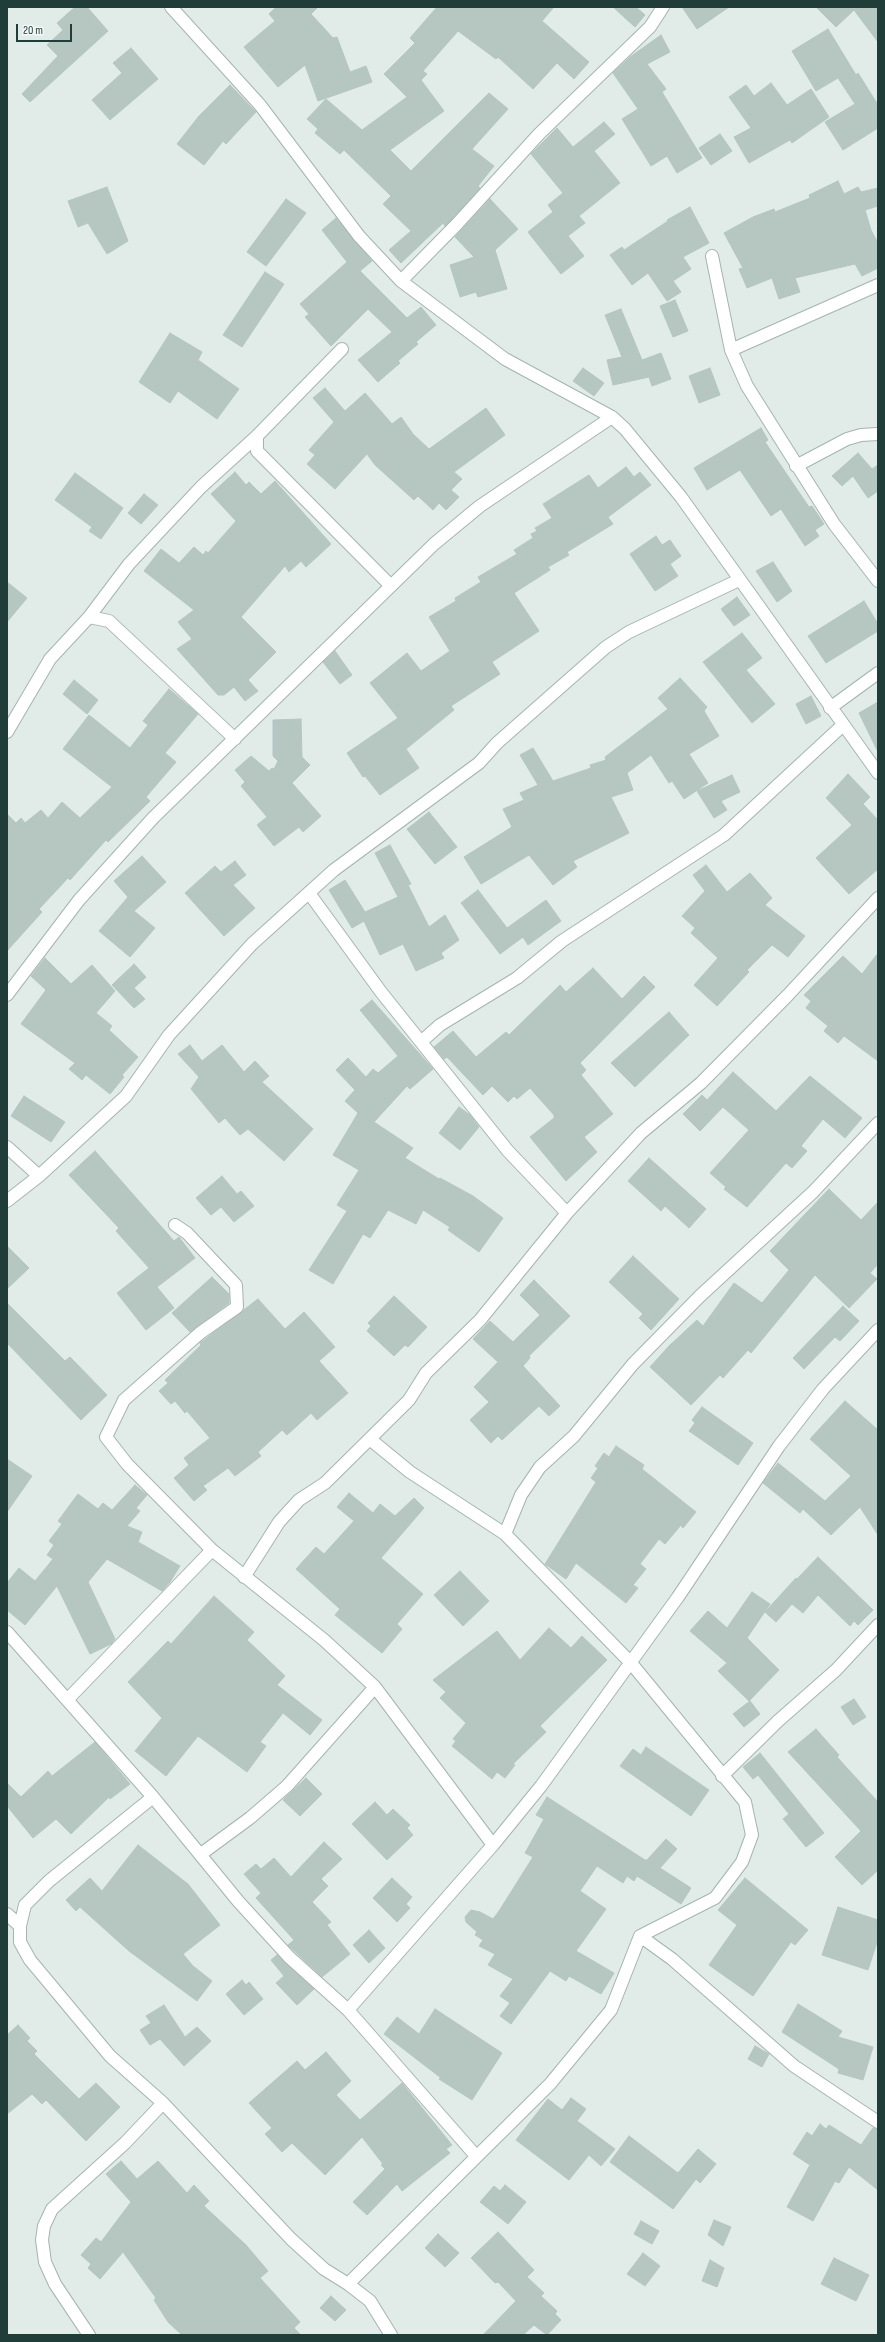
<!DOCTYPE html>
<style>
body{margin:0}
#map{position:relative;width:885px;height:2342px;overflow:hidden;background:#e1ece9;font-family:"Sofia Sans Condensed",sans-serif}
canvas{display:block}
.frame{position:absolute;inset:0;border:8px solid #213d3a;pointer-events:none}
.scale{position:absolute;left:16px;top:24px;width:56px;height:18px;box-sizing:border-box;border:2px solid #213d3a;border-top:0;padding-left:5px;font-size:12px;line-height:14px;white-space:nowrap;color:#213d3a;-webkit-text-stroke:3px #f2f8f6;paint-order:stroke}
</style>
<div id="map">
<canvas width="885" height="2342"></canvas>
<div class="frame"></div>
<div class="scale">20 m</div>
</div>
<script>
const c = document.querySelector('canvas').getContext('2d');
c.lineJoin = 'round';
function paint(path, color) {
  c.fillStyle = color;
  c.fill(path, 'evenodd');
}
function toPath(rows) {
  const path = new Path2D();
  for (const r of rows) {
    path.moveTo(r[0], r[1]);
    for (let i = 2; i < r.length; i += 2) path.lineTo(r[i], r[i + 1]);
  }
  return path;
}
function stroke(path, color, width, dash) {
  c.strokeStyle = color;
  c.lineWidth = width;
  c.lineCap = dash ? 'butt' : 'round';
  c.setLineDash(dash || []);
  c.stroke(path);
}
const building = toPath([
 [75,7,87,7,108,31,30,102,22,94,58,56,47,45,63,30,57,23,75,7],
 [276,7,318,7,311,14,333,38,337,37,350,72,366,66,372,82,318,101,305,65,278,87,244,47,275,21,269,14,276,7],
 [437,7,554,7,542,21,589,62,574,79,557,63,533,89,498,57,496,59,458,31,423,71,427,74,421,80,444,111,390,150,411,171,489,93,508,109,472,149,494,166,478,186,480,188,452,219,445,226,443,223,401,263,389,250,411,231,383,204,391,196,344,150,340,154,315,133,318,129,307,119,326,99,362,130,407,97,384,74,415,43,410,38,437,7],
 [613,7,636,7,645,15,635,27,613,7],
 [682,7,729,7,697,29,682,7],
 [816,7,878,7,878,42,854,10,836,27,816,7],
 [828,29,856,75,858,73,878,105,878,128,843,150,825,122,855,104,838,78,816,91,792,51,828,29],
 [661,35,670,52,647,64,666,89,662,92,702,158,677,173,667,156,651,166,622,119,638,109,613,73,630,57,661,35],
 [131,48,158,79,110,120,92,100,122,73,113,63,131,48],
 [771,83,787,105,811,89,829,117,792,143,790,140,749,163,734,137,751,128,729,97,746,85,754,96,771,83],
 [230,85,256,112,226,144,223,141,204,165,177,144,199,116,230,85],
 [604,122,615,134,594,151,620,183,579,216,585,223,568,236,584,256,561,274,528,232,553,212,548,205,563,193,531,154,557,128,573,147,604,122],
 [720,134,732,151,711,165,699,148,720,134],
 [838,181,844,194,858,187,861,192,878,188,878,206,865,210,871,230,878,243,878,268,862,276,855,264,795,278,800,292,779,299,772,278,747,288,739,269,743,268,724,233,753,217,774,209,775,212,810,198,809,195,838,181],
 [107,187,128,241,107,254,88,223,78,227,68,201,107,187],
 [286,199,306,213,266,266,247,252,286,199],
 [490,199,518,229,495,250,507,289,478,297,476,292,460,297,450,265,474,257,455,237,490,199],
 [690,207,709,243,683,257,691,269,673,281,681,292,667,301,648,273,632,285,610,255,622,247,624,250,668,221,667,220,690,207],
 [336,218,372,261,360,271,407,318,421,307,436,325,416,342,418,344,398,361,400,363,378,382,358,360,392,332,368,309,331,346,305,317,309,314,300,304,347,262,322,230,336,218],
 [265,272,284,284,242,347,223,335,265,272],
 [675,300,688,331,673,337,660,306,675,300],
 [621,309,642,360,661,353,671,379,652,386,649,377,613,385,607,360,622,357,605,315,621,309],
 [170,333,202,352,198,360,239,389,217,419,178,391,170,403,139,382,170,333],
 [583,368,604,383,594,396,573,381,583,368],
 [710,368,720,395,699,403,689,376,710,368],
 [325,388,345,411,365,393,392,424,401,417,413,434,429,449,486,408,505,435,454,472,462,479,451,490,459,497,446,510,439,503,433,510,418,496,414,500,375,465,367,454,335,489,307,464,315,455,309,450,334,422,313,398,325,388],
 [761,428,768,440,765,442,809,507,812,506,824,524,815,530,819,536,805,546,781,509,771,516,740,470,707,490,694,468,761,428],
 [858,453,872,469,878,465,878,491,868,498,853,476,842,486,832,476,858,453],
 [626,467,634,477,640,472,651,485,608,517,613,524,567,552,569,555,548,567,550,570,514,593,539,631,492,662,500,674,451,706,454,710,406,749,419,768,380,795,365,776,363,777,347,753,398,718,370,683,407,653,421,671,450,651,429,617,456,601,455,598,481,582,478,577,517,554,514,550,533,538,531,534,537,531,535,528,552,518,543,504,589,475,598,488,626,467],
 [235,472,246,485,249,482,261,494,275,481,331,544,306,567,301,561,289,572,285,566,241,617,276,652,248,680,258,691,245,701,234,687,224,695,218,695,177,649,192,639,178,622,194,610,144,571,161,549,179,563,194,547,203,555,206,551,208,553,236,521,211,494,235,472],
 [75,473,123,508,101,539,89,531,92,527,55,500,75,473],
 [144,494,158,505,141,524,128,513,144,494],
 [656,536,662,545,670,540,681,556,670,564,678,576,655,591,630,554,656,536],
 [773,562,792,591,777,602,756,571,773,562],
 [7,582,27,598,7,622,7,582],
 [737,597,750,615,734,626,721,609,737,597],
 [864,601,878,624,878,631,826,663,808,636,864,601],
 [742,633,762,658,746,670,775,704,752,723,703,662,742,633],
 [335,651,352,675,340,684,323,662,335,651],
 [680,678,707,707,704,711,719,736,689,754,708,783,684,799,672,781,669,783,651,755,627,773,633,790,611,797,629,833,573,861,577,867,553,885,529,855,481,884,464,857,512,827,503,809,524,800,520,793,538,785,520,755,533,748,553,781,591,768,590,765,606,760,605,757,668,709,658,698,680,678],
 [74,680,98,700,87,714,63,694,74,680],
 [169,689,198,714,165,753,176,762,146,797,150,801,108,842,106,840,70,880,68,878,39,909,42,912,7,951,7,814,16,823,21,818,25,823,41,810,48,818,62,802,80,818,112,787,63,749,89,715,130,748,148,725,143,721,169,689],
 [811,696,821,716,806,724,796,704,811,696],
 [878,702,878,752,859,713,878,702],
 [301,719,302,757,310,765,292,783,321,816,303,832,299,827,274,846,257,825,267,817,241,786,245,782,235,770,251,756,269,771,272,768,274,769,278,761,273,756,273,720,301,719],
 [848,774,870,797,863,804,878,820,878,869,849,894,816,858,852,825,826,798,848,774],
 [732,775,740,792,721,801,727,810,714,818,697,791,732,775],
 [429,812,457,847,435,864,407,829,429,812],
 [390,845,411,884,408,885,429,927,445,915,459,940,441,953,444,958,416,971,403,944,380,955,364,921,352,928,329,890,345,880,365,912,398,897,375,853,390,845],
 [142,856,166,882,134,911,155,928,130,957,99,931,128,897,114,881,142,856],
 [235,861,246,875,233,885,255,908,224,936,185,893,215,866,221,872,235,861],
 [706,865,727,892,750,873,772,898,765,905,805,936,788,957,772,945,747,970,749,972,717,1006,694,985,718,958,691,933,695,928,682,916,705,891,693,875,706,865],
 [478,890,507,928,546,900,561,921,528,945,523,937,500,954,461,903,478,890],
 [878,953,878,1061,844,1036,838,1043,824,1031,828,1026,806,1008,811,1001,804,995,843,956,862,974,878,953],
 [45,958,71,984,92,965,115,991,96,1013,112,1026,109,1030,138,1057,122,1075,124,1077,110,1094,86,1075,82,1080,69,1069,75,1063,21,1024,46,990,31,976,45,958],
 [134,964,146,977,134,988,145,999,134,1008,112,985,134,964],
 [593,968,622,999,644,976,655,987,580,1063,586,1070,581,1075,613,1114,584,1137,597,1152,566,1181,530,1137,554,1118,554,1115,530,1088,517,1099,514,1096,508,1102,492,1086,483,1095,447,1057,444,1059,434,1047,453,1031,476,1057,506,1032,509,1035,560,985,566,992,593,968],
 [372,1000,433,1069,410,1089,407,1086,374,1122,413,1148,405,1158,439,1179,440,1178,473,1196,503,1218,479,1252,448,1230,450,1227,423,1210,416,1224,388,1210,370,1238,363,1234,333,1284,309,1270,347,1211,337,1205,359,1170,333,1155,358,1113,345,1101,355,1090,336,1070,348,1058,366,1077,373,1069,378,1073,398,1056,360,1010,372,1000],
 [669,1012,689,1035,635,1087,611,1063,669,1012],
 [190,1045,202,1061,222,1045,244,1072,255,1061,269,1076,262,1082,313,1129,284,1161,248,1129,240,1135,225,1118,219,1123,191,1089,199,1077,178,1054,190,1045],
 [733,1072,776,1111,810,1076,862,1118,845,1138,823,1119,801,1146,807,1151,792,1168,786,1163,747,1207,724,1189,726,1187,710,1173,749,1130,723,1107,700,1131,683,1114,702,1095,707,1100,733,1072],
 [24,1096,65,1122,51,1142,11,1116,24,1096],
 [459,1107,470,1115,479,1127,460,1150,439,1133,459,1107],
 [95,1151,174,1241,179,1237,195,1258,157,1287,174,1308,146,1330,117,1293,149,1268,116,1231,119,1228,69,1175,95,1151],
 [649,1158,706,1209,689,1228,665,1206,661,1211,628,1181,649,1158],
 [222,1176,237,1194,241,1191,254,1206,234,1222,221,1207,211,1215,196,1198,222,1176],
 [829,1189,861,1220,878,1202,878,1264,870,1273,877,1279,849,1308,815,1275,751,1353,748,1350,723,1378,720,1375,691,1405,650,1367,669,1346,697,1320,703,1326,734,1283,762,1303,789,1270,770,1251,829,1189],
 [7,1246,29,1268,7,1289,7,1246],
 [633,1256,679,1299,651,1330,639,1318,643,1314,609,1282,633,1256],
 [212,1277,229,1294,229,1303,190,1332,172,1313,212,1277],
 [534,1280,570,1316,529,1356,530,1358,523,1366,560,1406,549,1416,539,1406,502,1440,498,1436,491,1443,470,1420,489,1402,474,1387,498,1362,473,1339,490,1321,513,1342,540,1315,520,1295,534,1280],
 [394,1296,427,1327,408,1347,405,1345,394,1356,367,1331,371,1326,368,1323,394,1296],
 [258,1299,285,1329,304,1312,335,1347,319,1361,348,1393,317,1420,311,1413,287,1435,282,1430,258,1452,261,1456,235,1476,228,1468,203,1486,207,1490,194,1501,174,1478,189,1465,184,1458,210,1438,187,1411,185,1413,175,1401,171,1404,159,1391,168,1383,165,1380,201,1345,200,1343,258,1299],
 [7,1303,65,1361,70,1357,107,1395,81,1420,7,1343,7,1303],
 [843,1306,859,1321,840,1341,835,1337,804,1369,793,1358,843,1306],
 [845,1401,878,1430,878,1535,860,1507,831,1535,803,1509,800,1513,763,1483,778,1463,825,1501,851,1476,810,1439,845,1401],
 [702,1407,753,1443,738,1465,689,1431,695,1423,692,1420,702,1407],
 [616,1446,644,1465,642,1469,696,1512,683,1528,681,1525,665,1544,659,1539,640,1564,646,1569,633,1585,638,1588,626,1603,576,1563,566,1579,545,1564,596,1482,591,1478,598,1468,595,1466,604,1453,609,1457,616,1446],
 [7,1459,32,1476,7,1512,7,1459],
 [135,1485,147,1495,136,1508,140,1511,127,1526,142,1532,138,1542,180,1566,170,1582,162,1591,107,1559,88,1582,115,1639,111,1644,90,1654,57,1586,25,1625,7,1610,7,1583,19,1568,35,1581,53,1559,47,1555,54,1545,49,1541,62,1524,58,1521,78,1494,98,1509,103,1503,112,1510,135,1485],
 [349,1493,373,1513,380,1504,395,1516,414,1498,424,1508,381,1558,423,1594,397,1624,402,1629,382,1653,335,1615,340,1609,296,1569,316,1547,324,1554,354,1521,337,1507,349,1493],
 [818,1557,873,1610,858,1625,854,1621,850,1626,818,1595,803,1613,792,1604,776,1622,765,1612,796,1578,797,1579,818,1557],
 [460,1571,489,1601,463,1626,434,1595,460,1571],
 [752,1592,770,1604,747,1638,779,1670,749,1701,718,1671,727,1663,690,1631,708,1611,727,1628,752,1592],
 [214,1596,254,1632,247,1640,285,1676,277,1685,322,1720,310,1735,283,1713,260,1742,266,1746,247,1772,198,1736,166,1776,135,1751,162,1718,128,1682,168,1641,171,1644,214,1596],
 [549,1628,571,1648,582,1636,607,1660,540,1726,546,1732,513,1764,515,1765,505,1778,497,1772,492,1779,452,1746,456,1741,453,1739,466,1723,440,1698,446,1692,433,1680,497,1631,520,1660,549,1628],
 [854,1699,866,1717,853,1725,841,1707,854,1699],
 [750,1701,760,1714,744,1727,733,1714,750,1701],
 [816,1729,839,1755,837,1757,878,1802,878,1870,862,1885,835,1857,861,1831,788,1752,816,1729],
 [95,1742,130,1784,110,1799,109,1797,71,1834,56,1819,33,1838,7,1806,7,1783,21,1797,48,1771,52,1776,95,1742],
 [646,1747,709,1790,691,1816,620,1766,633,1749,641,1755,646,1747],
 [760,1753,824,1833,806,1847,783,1819,789,1814,758,1775,753,1779,743,1767,760,1753],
 [306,1778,322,1794,300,1816,283,1800,306,1778],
 [547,1797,645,1860,647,1860,666,1839,677,1849,660,1868,691,1888,681,1904,637,1876,634,1881,627,1876,623,1883,597,1866,580,1891,606,1909,576,1951,614,1973,601,1994,569,1976,566,1981,550,1971,511,2024,500,2016,510,2003,500,1996,513,1979,488,1965,495,1954,479,1946,483,1940,475,1935,477,1932,466,1922,465,1917,471,1910,480,1912,493,1919,499,1911,533,1857,525,1853,544,1819,536,1815,547,1797],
 [375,1802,387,1815,393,1809,410,1825,407,1828,413,1835,387,1860,352,1824,375,1802],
 [324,1842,342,1859,321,1879,328,1886,312,1902,331,1922,327,1925,350,1954,322,1977,288,1945,294,1940,256,1898,261,1893,244,1874,256,1864,261,1869,274,1858,291,1877,324,1842],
 [138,1845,188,1884,220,1925,183,1954,193,1966,212,1981,197,2001,129,1951,80,1907,76,1911,66,1900,90,1878,102,1891,138,1845],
 [392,1878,412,1897,406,1904,410,1908,397,1922,373,1898,392,1878],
 [745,1878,808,1930,795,1945,791,1942,753,1996,709,1965,737,1925,718,1910,745,1878],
 [838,1907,878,1920,878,1939,868,1970,822,1955,838,1907],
 [369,1930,385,1948,369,1963,353,1945,369,1930],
 [277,1955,314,1989,297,2005,276,1983,284,1976,271,1960,277,1955],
 [242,1980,246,1985,249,1982,263,1999,244,2015,226,1994,242,1980],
 [798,2004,842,2031,838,2037,873,2047,863,2080,838,2073,839,2069,782,2032,798,2004],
 [164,2005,185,2037,197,2027,211,2041,184,2066,160,2039,150,2045,140,2030,151,2023,146,2016,164,2005],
 [435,2009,502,2053,472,2100,439,2079,441,2078,384,2034,397,2017,419,2034,435,2009],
 [18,2025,30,2038,27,2041,37,2051,34,2054,79,2099,96,2083,120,2107,86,2141,46,2100,42,2104,32,2094,7,2114,7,2035,18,2025],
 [755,2046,769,2054,762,2067,748,2059,755,2046],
 [326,2052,351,2081,336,2095,360,2120,402,2083,452,2145,446,2149,450,2153,402,2191,397,2184,367,2215,353,2202,385,2169,381,2165,383,2164,362,2137,325,2175,292,2143,282,2152,265,2134,272,2128,249,2103,297,2061,305,2070,326,2052],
 [571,2098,586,2109,577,2121,615,2149,601,2166,589,2155,569,2180,516,2140,548,2099,562,2110,571,2098],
 [820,2124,826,2129,829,2125,861,2145,873,2128,878,2129,878,2190,849,2167,839,2183,835,2181,813,2221,787,2207,810,2165,793,2154,807,2132,812,2136,820,2124],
 [629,2136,678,2173,698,2149,716,2164,700,2183,696,2179,673,2209,610,2162,629,2136],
 [121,2161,137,2179,158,2161,187,2193,194,2185,209,2201,204,2206,246,2245,268,2271,260,2278,300,2322,294,2328,301,2335,182,2335,168,2322,154,2300,156,2298,123,2252,100,2279,88,2268,91,2264,81,2255,96,2238,101,2242,131,2202,106,2174,121,2161],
 [505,2185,526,2202,508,2224,480,2202,494,2186,500,2191,505,2185],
 [714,2220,731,2227,723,2246,708,2235,714,2220],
 [641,2221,659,2231,652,2244,634,2234,641,2221],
 [498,2232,534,2270,527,2277,544,2293,541,2296,557,2311,555,2314,561,2320,547,2335,534,2325,523,2335,483,2335,516,2301,498,2282,495,2283,471,2258,498,2232],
 [438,2234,459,2253,445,2267,425,2248,438,2234],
 [643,2253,660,2266,645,2286,627,2274,643,2253],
 [834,2258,869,2275,856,2301,821,2284,834,2258],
 [710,2260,724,2268,717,2287,702,2281,710,2260],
 [331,2296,346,2310,335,2321,320,2308,331,2296]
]);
const minor = toPath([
 [171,7,260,105,359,236,401,281,505,359,612,417,625,429,681,497,878,773],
 [712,256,731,350,747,386,834,524,878,581],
 [401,281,457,224,539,134,650,27,663,7],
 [342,349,257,436,257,451,391,586],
 [731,350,878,285],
 [796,466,847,439,861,435,878,434],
 [89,617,129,564,201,487,257,436],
 [830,708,878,673],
 [7,732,50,659,89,617,109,621,235,739],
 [309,893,381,992,508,1151,567,1213],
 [7,995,79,900,153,818,434,544,480,506,612,417],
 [422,1041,440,1025,517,978,562,941,724,835,843,725],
 [7,1147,39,1176],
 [7,1201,39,1176,126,1096,169,1035,252,944,334,870,479,763,497,743,606,647,629,632,739,580],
 [175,1225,187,1233,236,1285,237,1307,200,1333,124,1400,106,1437,127,1464,212,1550,324,1640,375,1687,493,1845],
 [505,1534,521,1495,540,1467,574,1436,633,1364,700,1296,813,1192,878,1123],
 [244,1577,279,1522,299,1500,325,1483,409,1400,426,1373,480,1320,567,1213,641,1133,701,1083,788,995,878,898],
 [7,1632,153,1797,238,1901,289,1957,348,2010,476,2156],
 [67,1700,212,1550],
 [722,1776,778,1721,836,1670,878,1625],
 [153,1797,49,1881,25,1905,20,1926,20,1942,30,1960,110,2056,163,2103,291,2239,324,2269,348,2284,370,2301,391,2335],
 [201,1854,250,1818,287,1786,375,1687],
 [7,1914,20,1926],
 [640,1936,672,1959,794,2066,878,2122],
 [348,2010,493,1845,541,1786,678,1597,779,1446,823,1389,878,1330],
 [348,2284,550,2084,611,2010,640,1936,715,1898,742,1862,752,1835,745,1802,631,1663,505,1534,410,1472,371,1440],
 [89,2335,55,2284,45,2262,42,2240,44,2226,52,2209,125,2143,163,2103]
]);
paint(building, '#b6c7c2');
stroke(building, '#b3c6c1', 1);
stroke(minor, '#a4b4b1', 14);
stroke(minor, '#fff', 12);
</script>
